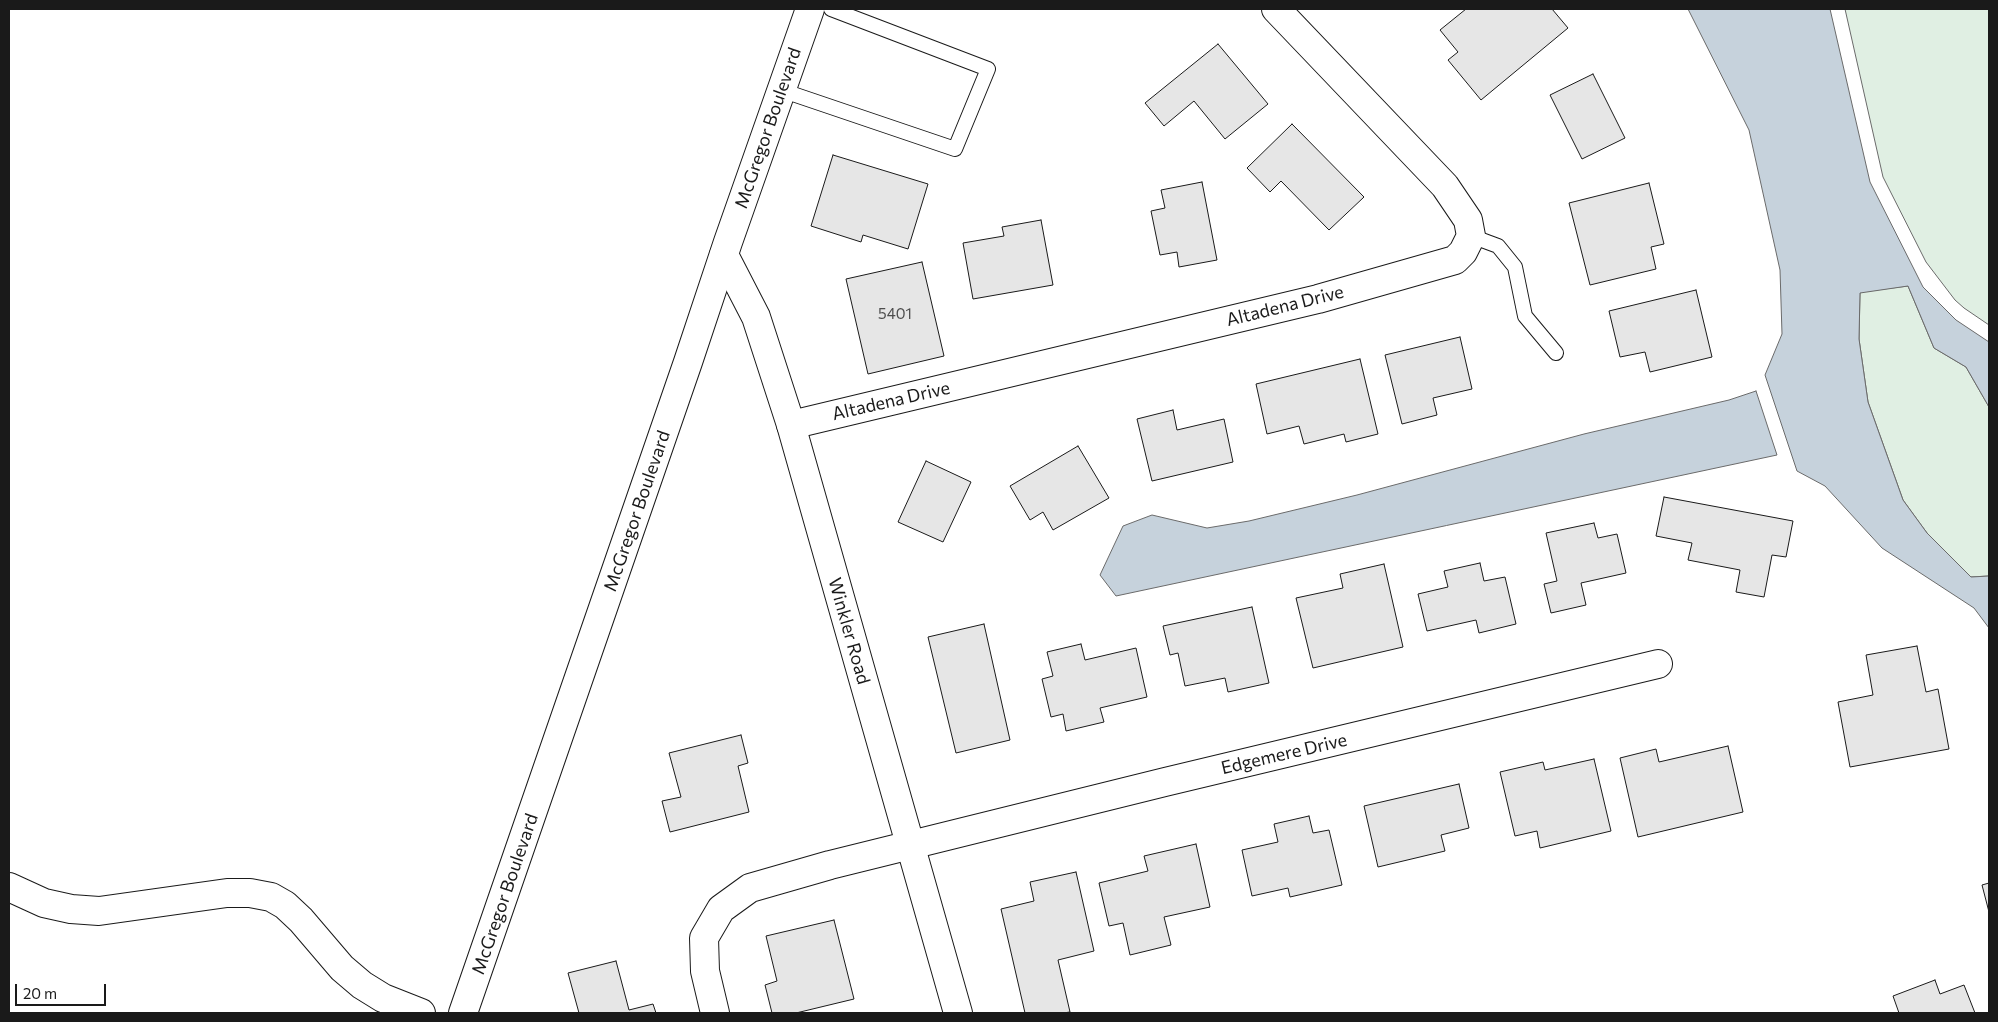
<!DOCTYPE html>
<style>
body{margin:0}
#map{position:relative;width:1998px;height:1022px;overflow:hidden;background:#fff;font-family:Commissioner,sans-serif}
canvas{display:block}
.frame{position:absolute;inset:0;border:10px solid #1a1a1a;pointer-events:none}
.scale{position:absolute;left:15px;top:984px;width:91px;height:22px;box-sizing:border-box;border:2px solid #1a1a1a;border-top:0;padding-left:6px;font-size:15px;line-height:18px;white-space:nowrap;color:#1a1a1a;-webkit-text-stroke:4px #fff;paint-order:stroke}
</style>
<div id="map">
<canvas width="1998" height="1022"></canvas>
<div class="frame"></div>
<div class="scale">20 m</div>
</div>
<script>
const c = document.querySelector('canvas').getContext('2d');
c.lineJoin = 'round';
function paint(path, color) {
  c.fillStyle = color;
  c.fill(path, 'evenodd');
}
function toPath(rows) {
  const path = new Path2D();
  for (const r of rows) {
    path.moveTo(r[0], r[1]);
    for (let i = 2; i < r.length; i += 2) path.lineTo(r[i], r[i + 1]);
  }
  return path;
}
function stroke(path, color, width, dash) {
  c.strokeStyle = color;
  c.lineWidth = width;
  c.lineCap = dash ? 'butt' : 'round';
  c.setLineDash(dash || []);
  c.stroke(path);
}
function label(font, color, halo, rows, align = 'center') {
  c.font = font + ' Commissioner,sans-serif';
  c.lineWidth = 4;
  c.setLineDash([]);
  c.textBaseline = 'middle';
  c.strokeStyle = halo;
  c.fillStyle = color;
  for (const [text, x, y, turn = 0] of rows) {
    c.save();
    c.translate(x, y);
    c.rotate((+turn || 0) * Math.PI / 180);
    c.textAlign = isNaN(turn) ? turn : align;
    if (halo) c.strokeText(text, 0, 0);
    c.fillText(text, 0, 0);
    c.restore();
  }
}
const green = toPath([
 [1845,9,1989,9,1989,325,1964,308,1955,300,1926,262,1883,177,1845,9],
 [1908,286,1934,348,1966,367,1989,407,1989,576,1971,577,1927,533,1903,500,1868,402,1859,339,1860,292,1908,286]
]);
const water = toPath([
 [1688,9,1830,9,1870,182,1923,287,1956,320,1989,342,1989,407,1966,367,1934,348,1908,286,1860,293,1859,339,1868,402,1903,500,1927,533,1971,577,1989,576,1989,628,1974,608,1882,548,1825,486,1797,471,1765,375,1782,334,1780,270,1749,130,1688,9],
 [1756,391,1777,455,1116,596,1100,575,1123,526,1152,515,1207,528,1249,521,1357,495,1584,434,1729,400,1756,391]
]);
const building = toPath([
 [1466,9,1552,9,1568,28,1481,100,1448,60,1458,52,1440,30,1466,9],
 [1218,44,1268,104,1225,139,1194,101,1164,126,1145,103,1218,44],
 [1593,74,1625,138,1582,159,1550,95,1593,74],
 [1292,124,1364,197,1329,230,1281,181,1270,192,1247,168,1292,124],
 [833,155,928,184,908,249,863,235,861,242,811,226,833,155],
 [1202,182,1217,260,1179,267,1177,252,1160,255,1151,211,1165,208,1161,190,1202,182],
 [1649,183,1664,244,1651,247,1656,269,1590,285,1569,203,1649,183],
 [1041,220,1053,285,973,299,963,243,1004,236,1002,227,1041,220],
 [922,262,944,356,868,374,846,279,922,262],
 [1696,290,1712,357,1650,372,1645,352,1620,357,1609,311,1696,290],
 [1460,337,1472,389,1433,398,1437,415,1402,424,1385,355,1460,337],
 [1360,359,1378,434,1346,442,1344,434,1304,444,1299,426,1267,434,1256,384,1360,359],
 [1173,410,1177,430,1224,419,1233,462,1152,481,1137,419,1173,410],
 [1078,446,1109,498,1053,530,1043,512,1030,520,1010,486,1078,446],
 [926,461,971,482,943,542,898,522,926,461],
 [1664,497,1793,521,1786,557,1772,555,1764,597,1736,592,1740,570,1688,560,1692,543,1656,536,1664,497],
 [1594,523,1598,538,1617,534,1626,573,1581,583,1586,605,1551,613,1544,584,1557,581,1546,533,1594,523],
 [1480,563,1484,581,1505,577,1516,624,1479,633,1476,620,1427,631,1418,594,1448,587,1444,571,1480,563],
 [1384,564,1403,647,1313,668,1296,598,1343,588,1340,574,1384,564],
 [1252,607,1269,683,1228,692,1225,678,1185,686,1178,653,1170,655,1163,626,1252,607],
 [984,624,1010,740,956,753,928,637,984,624],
 [1081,644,1085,660,1136,648,1147,697,1100,708,1104,722,1066,731,1063,714,1051,717,1042,679,1053,676,1047,652,1081,644],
 [1917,646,1926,692,1938,689,1949,749,1850,767,1838,702,1873,695,1866,655,1917,646],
 [741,735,748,763,738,766,749,812,670,832,662,801,681,797,669,753,741,735],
 [1728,746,1743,812,1638,837,1620,758,1656,749,1659,762,1728,746],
 [1594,759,1611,831,1540,848,1537,831,1515,836,1500,772,1543,762,1545,770,1594,759],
 [1459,784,1469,828,1441,835,1445,851,1378,867,1364,806,1459,784],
 [1309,816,1313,833,1329,830,1342,885,1290,897,1288,888,1252,896,1242,850,1278,842,1274,824,1309,816],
 [1196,844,1210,907,1164,917,1171,945,1130,955,1123,923,1109,926,1099,883,1148,871,1144,856,1196,844],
 [1076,872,1094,951,1058,960,1070,1012,1063,1013,1025,1013,1001,909,1034,901,1030,882,1076,872],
 [1989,883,1989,912,1982,885,1989,883],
 [834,920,854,999,796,1013,772,1013,765,985,777,981,766,936,834,920],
 [616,961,629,1010,653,1004,656,1013,579,1013,568,973,616,961],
 [1935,980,1940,994,1964,985,1975,1013,1899,1013,1893,996,1935,980]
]);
const service = toPath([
 [781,90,955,149,988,69,831,9],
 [1471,236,1498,246,1515,267,1525,316,1556,353]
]);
const minor = toPath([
 [791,425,1318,299,1455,260,1463,252,1471,236,1468,220,1445,186,1276,9],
 [9,887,44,903,71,909,99,911,227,893,250,893,271,897,285,905,301,920,342,968,362,985,383,998,421,1013],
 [715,1013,705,971,704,938,721,909,750,888,830,865,1165,782,1658,664]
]);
const tertiary = toPath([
 [724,255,756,317,791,425,958,1013]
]);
const secondary = toPath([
 [463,1013,688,362,728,242,810,9]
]);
const numberNames = [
 ["5401",895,314]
];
const streetNames = [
 ["McGregor Boulevard",768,128,-71],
 ["Altadena Drive",1285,306,-14],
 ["Altadena Drive",891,401,-13],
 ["McGregor Boulevard",637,511,-71],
 ["Winkler Road",849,631,74],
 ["Edgemere Drive",1284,754,-13],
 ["McGregor Boulevard",505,894,-71]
];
paint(green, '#e0efe3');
stroke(green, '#6a6a6a', 1);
paint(water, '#c6d2dc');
stroke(water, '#6a6a6a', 1);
paint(building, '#e6e6e6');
stroke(building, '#1a1a1a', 1);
stroke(service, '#1a1a1a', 16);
stroke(minor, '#1a1a1a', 30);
stroke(tertiary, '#1a1a1a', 30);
stroke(secondary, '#1a1a1a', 30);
stroke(service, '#fff', 14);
stroke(minor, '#fff', 28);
stroke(tertiary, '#fff', 28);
stroke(secondary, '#fff', 28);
label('15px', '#4d4d4d', null, numberNames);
label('18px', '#1a1a1a', '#fff', streetNames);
</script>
